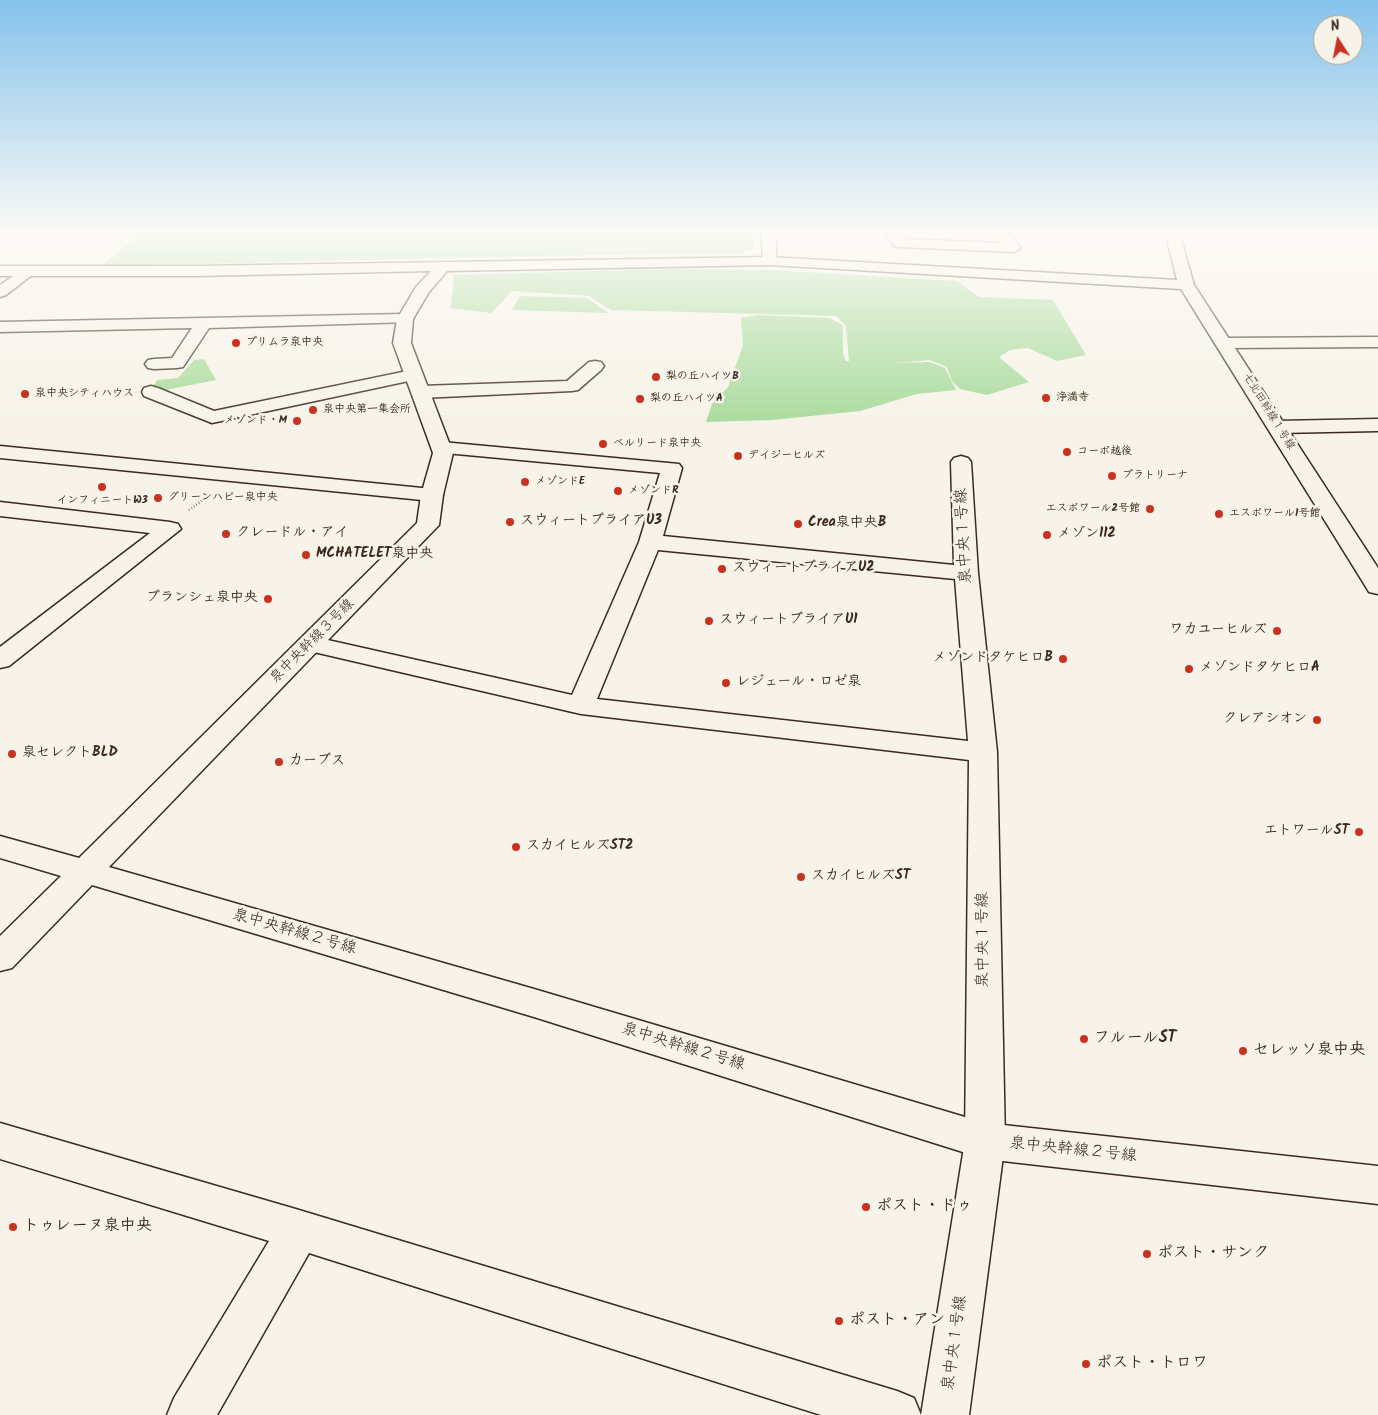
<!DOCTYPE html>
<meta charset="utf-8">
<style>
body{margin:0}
#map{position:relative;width:1378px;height:1415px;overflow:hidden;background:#f7f3e8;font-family:Kalam,sans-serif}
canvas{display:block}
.north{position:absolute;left:1313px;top:15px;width:50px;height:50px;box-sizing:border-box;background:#f7f3e8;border:1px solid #aca397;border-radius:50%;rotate:349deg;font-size:14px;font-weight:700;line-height:20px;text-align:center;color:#3b2a1e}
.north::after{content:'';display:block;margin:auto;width:18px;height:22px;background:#c8321e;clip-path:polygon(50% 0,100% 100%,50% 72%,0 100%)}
</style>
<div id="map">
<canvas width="1378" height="1415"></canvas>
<div class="north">N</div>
</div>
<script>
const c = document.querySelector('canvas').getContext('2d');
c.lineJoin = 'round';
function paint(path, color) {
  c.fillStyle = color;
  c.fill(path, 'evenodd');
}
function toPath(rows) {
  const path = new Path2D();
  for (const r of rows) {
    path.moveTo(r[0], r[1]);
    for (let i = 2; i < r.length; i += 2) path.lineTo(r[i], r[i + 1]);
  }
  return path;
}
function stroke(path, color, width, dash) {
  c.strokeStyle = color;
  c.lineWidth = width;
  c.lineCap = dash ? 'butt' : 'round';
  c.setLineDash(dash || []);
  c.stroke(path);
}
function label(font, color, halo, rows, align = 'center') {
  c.font = font + ' Kalam,"Klee One",sans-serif';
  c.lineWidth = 5;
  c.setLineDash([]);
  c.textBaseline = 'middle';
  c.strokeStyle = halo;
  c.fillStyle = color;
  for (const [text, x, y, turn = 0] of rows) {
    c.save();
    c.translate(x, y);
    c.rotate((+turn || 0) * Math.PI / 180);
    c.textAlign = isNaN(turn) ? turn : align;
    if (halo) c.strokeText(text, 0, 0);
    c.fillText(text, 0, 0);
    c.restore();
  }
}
const green = toPath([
 [140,232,752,232,755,248,739,254,589,255,102,266],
 [666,269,772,270,957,281,979,297,1053,300,1086,355,1057,361,1028,348,1010,350,999,357,1029,382,987,395,960,389,952,381,947,367,930,360,893,363,930,362,945,368,956,390,917,394,860,411,772,420,706,422,712,404,728,387,743,346,741,318,757,315,829,318,843,325,843,354,846,361,849,361,846,326,836,316,611,310,589,296,512,291,491,313,451,308,454,275],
 [520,296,587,298,608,313,512,310],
 [204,359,216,380,165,390,153,386,157,380,178,378,194,360]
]);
const pathFar1 = toPath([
 [255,232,284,237,361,232],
 [118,246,135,232]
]);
const path = toPath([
 [189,510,204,499]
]);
const street = toPath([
 [761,232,775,232,777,261,775,264,765,264,763,261,761,232],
 [884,232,898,232,903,239,1002,243,992,232,1007,232,1021,248,1014,252,899,247,894,246,884,232],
 [27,267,35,272,32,275,6,295,0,297,0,285,27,267],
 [405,314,413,319,411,322,209,328,183,367,177,368,154,369,148,368,145,364,148,360,154,359,172,358,192,328,0,332,0,322,405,314],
 [1378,337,1378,347,1224,348,1218,347,1215,343,1218,339,1224,338,1378,337],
 [595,361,601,362,604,366,601,370,578,390,572,391,421,398,414,396,412,392,414,388,421,386,567,381,589,362,595,361],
 [412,370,418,371,421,375,418,379,212,423,144,396,142,392,144,388,151,386,158,388,214,411,412,370],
 [1378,419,1378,431,1278,433,1271,431,1268,427,1271,423,1278,421,1378,419],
 [442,442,679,464,682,468,663,536,954,565,951,462,954,458,961,456,968,458,971,462,978,573,997,752,1005,1141,969,1415,921,1415,965,1141,969,760,581,714,301,649,297,644,301,639,310,636,572,695,639,542,660,473,435,452,432,448,435,444,442,442],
 [658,550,955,579,968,741,597,699,658,550],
 [0,446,432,489,440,490,443,495,440,500,432,501,0,458,0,446],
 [0,502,170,522,178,524,181,529,9,666,0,668,0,647,150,533,0,516,0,502],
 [0,1123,299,1210,897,1391,914,1398,921,1415,821,1415,309,1253,217,1415,167,1415,174,1398,269,1241,0,1159,0,1123]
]);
const secondary = toPath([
 [1165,232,1179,232,1194,285,1378,568,1378,594,1369,592,1366,587,1181,289,770,265,447,271,429,292,413,319,411,343,453,453,443,495,439,525,109,867,534,989,985,1123,1378,1166,1378,1204,985,1159,534,1017,92,885,12,968,0,971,0,936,61,876,0,858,0,836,79,858,417,523,421,495,433,453,393,343,397,319,416,287,431,271,197,276,0,276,0,266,197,266,770,257,1177,280,1165,232]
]);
const markers = [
 [236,343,5,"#c8321e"],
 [656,377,5,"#c8321e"],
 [25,394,5,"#c8321e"],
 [1046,398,5,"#c8321e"],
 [640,399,5,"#c8321e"],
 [313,410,5,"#c8321e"],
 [297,421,5,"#c8321e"],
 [603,444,5,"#c8321e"],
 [1067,452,5,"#c8321e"],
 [738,456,5,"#c8321e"],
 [1112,476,5,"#c8321e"],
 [525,482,5,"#c8321e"],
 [102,487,5,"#c8321e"],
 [618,491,5,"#c8321e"],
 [158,498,5,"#c8321e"],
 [1150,509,5,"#c8321e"],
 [1219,514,5,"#c8321e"],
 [510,522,5,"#c8321e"],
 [798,524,5,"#c8321e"],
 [226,534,5,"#c8321e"],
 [1047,535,5,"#c8321e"],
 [306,555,5,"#c8321e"],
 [722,569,5,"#c8321e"],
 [268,599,5,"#c8321e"],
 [709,621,5,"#c8321e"],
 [1277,631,5,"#c8321e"],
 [1063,659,5,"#c8321e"],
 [1189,669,5,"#c8321e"],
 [726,683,5,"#c8321e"],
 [1317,720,5,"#c8321e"],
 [12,754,5,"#c8321e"],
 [279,762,5,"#c8321e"],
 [1359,832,5,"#c8321e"],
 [516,847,5,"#c8321e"],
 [801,877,5,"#c8321e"],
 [1084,1039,5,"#c8321e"],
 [1243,1051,5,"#c8321e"],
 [866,1207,5,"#c8321e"],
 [13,1227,5,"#c8321e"],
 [1147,1254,5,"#c8321e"],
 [839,1321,5,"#c8321e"],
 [1086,1364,5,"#c8321e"]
];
const farPoinames = [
 ["プリムラ泉中央",246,343],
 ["梨の丘ハイツB",666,377],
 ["泉中央シティハウス",35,394],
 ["浄満寺",1056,398],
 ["梨の丘ハイツA",650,399],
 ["泉中央第一集会所",323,410],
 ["メゾンド・M",287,421,"right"],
 ["ベルリード泉中央",613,444],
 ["コーポ越後",1077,452],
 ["デイジーヒルズ",748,456],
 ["プラトリーナ",1122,476],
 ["メゾンドE",535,482],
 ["メゾンドR",628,491],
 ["グリーンハピー泉中央",168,498],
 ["インフィニートW3",102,501,"center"],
 ["エスポワール2号館",1140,509,"right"],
 ["エスポワール1号館",1229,514]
];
const farStreetnames = [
 ["七北田幹線１号線",1268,412,58]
];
const poiNames = [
 ["スウィートブライアU3",520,522],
 ["Crea泉中央B",808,524],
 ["クレードル・アイ",236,534],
 ["メゾン112",1057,535],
 ["MCHATELET泉中央",316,555],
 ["スウィートブライアU2",732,569],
 ["ブランシェ泉中央",258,599,"right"],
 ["スウィートブライアU1",719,621],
 ["ワカユーヒルズ",1267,631,"right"],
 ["メゾンドタケヒロB",1053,659,"right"],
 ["メゾンドタケヒロA",1199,669],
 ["レジェール・ロゼ泉",736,683],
 ["クレアシオン",1307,720,"right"],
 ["泉セレクトBLD",22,754],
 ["カーブス",289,762],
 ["エトワールST",1349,832,"right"],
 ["スカイヒルズST2",526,847],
 ["スカイヒルズST",811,877]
];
const streetNames = [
 ["泉中央幹線３号線",313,642,-45]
];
const nearStreetnames = [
 ["泉中央１号線",965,536,-93],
 ["泉中央幹線２号線",294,933,16],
 ["泉中央１号線",984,940,-90],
 ["泉中央幹線２号線",683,1048,17],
 ["泉中央幹線２号線",1073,1151,6],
 ["泉中央１号線",956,1343,-82]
];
const nearPoinames = [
 ["フルールST",1094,1039],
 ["セレッソ泉中央",1253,1051],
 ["ポスト・ドゥ",876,1207],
 ["トゥレーヌ泉中央",23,1227],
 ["ポスト・サンク",1157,1254],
 ["ポスト・アン",849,1321],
 ["ポスト・トロワ",1096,1364]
];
paint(green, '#a7da9b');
stroke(street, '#3b2a1e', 3);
stroke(secondary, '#3b2a1e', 3);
stroke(pathFar1, '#3b2a1e', 2, [0.5, 2]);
stroke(path, '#3b2a1e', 2.5, [0.5, 2.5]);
paint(street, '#f7f3e8');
paint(secondary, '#f7f3e8');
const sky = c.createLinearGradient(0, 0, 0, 430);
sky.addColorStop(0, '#85c2ec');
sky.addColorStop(0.54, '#fbfaf5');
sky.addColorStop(1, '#fbfaf500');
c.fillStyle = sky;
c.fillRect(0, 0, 1378, 430);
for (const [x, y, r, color] of markers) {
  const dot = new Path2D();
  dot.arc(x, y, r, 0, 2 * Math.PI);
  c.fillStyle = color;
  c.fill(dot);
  stroke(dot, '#f7f3e8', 2);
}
label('bold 11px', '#3b2a1e', '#f7f3e8', farPoinames, 'left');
label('11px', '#3b2a1e', '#f7f3e8', farStreetnames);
label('bold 14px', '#3b2a1e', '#f7f3e8', poiNames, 'left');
label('14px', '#3b2a1e', '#f7f3e8', streetNames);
label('16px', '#3b2a1e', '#f7f3e8', nearStreetnames);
label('bold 16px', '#3b2a1e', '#f7f3e8', nearPoinames, 'left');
</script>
